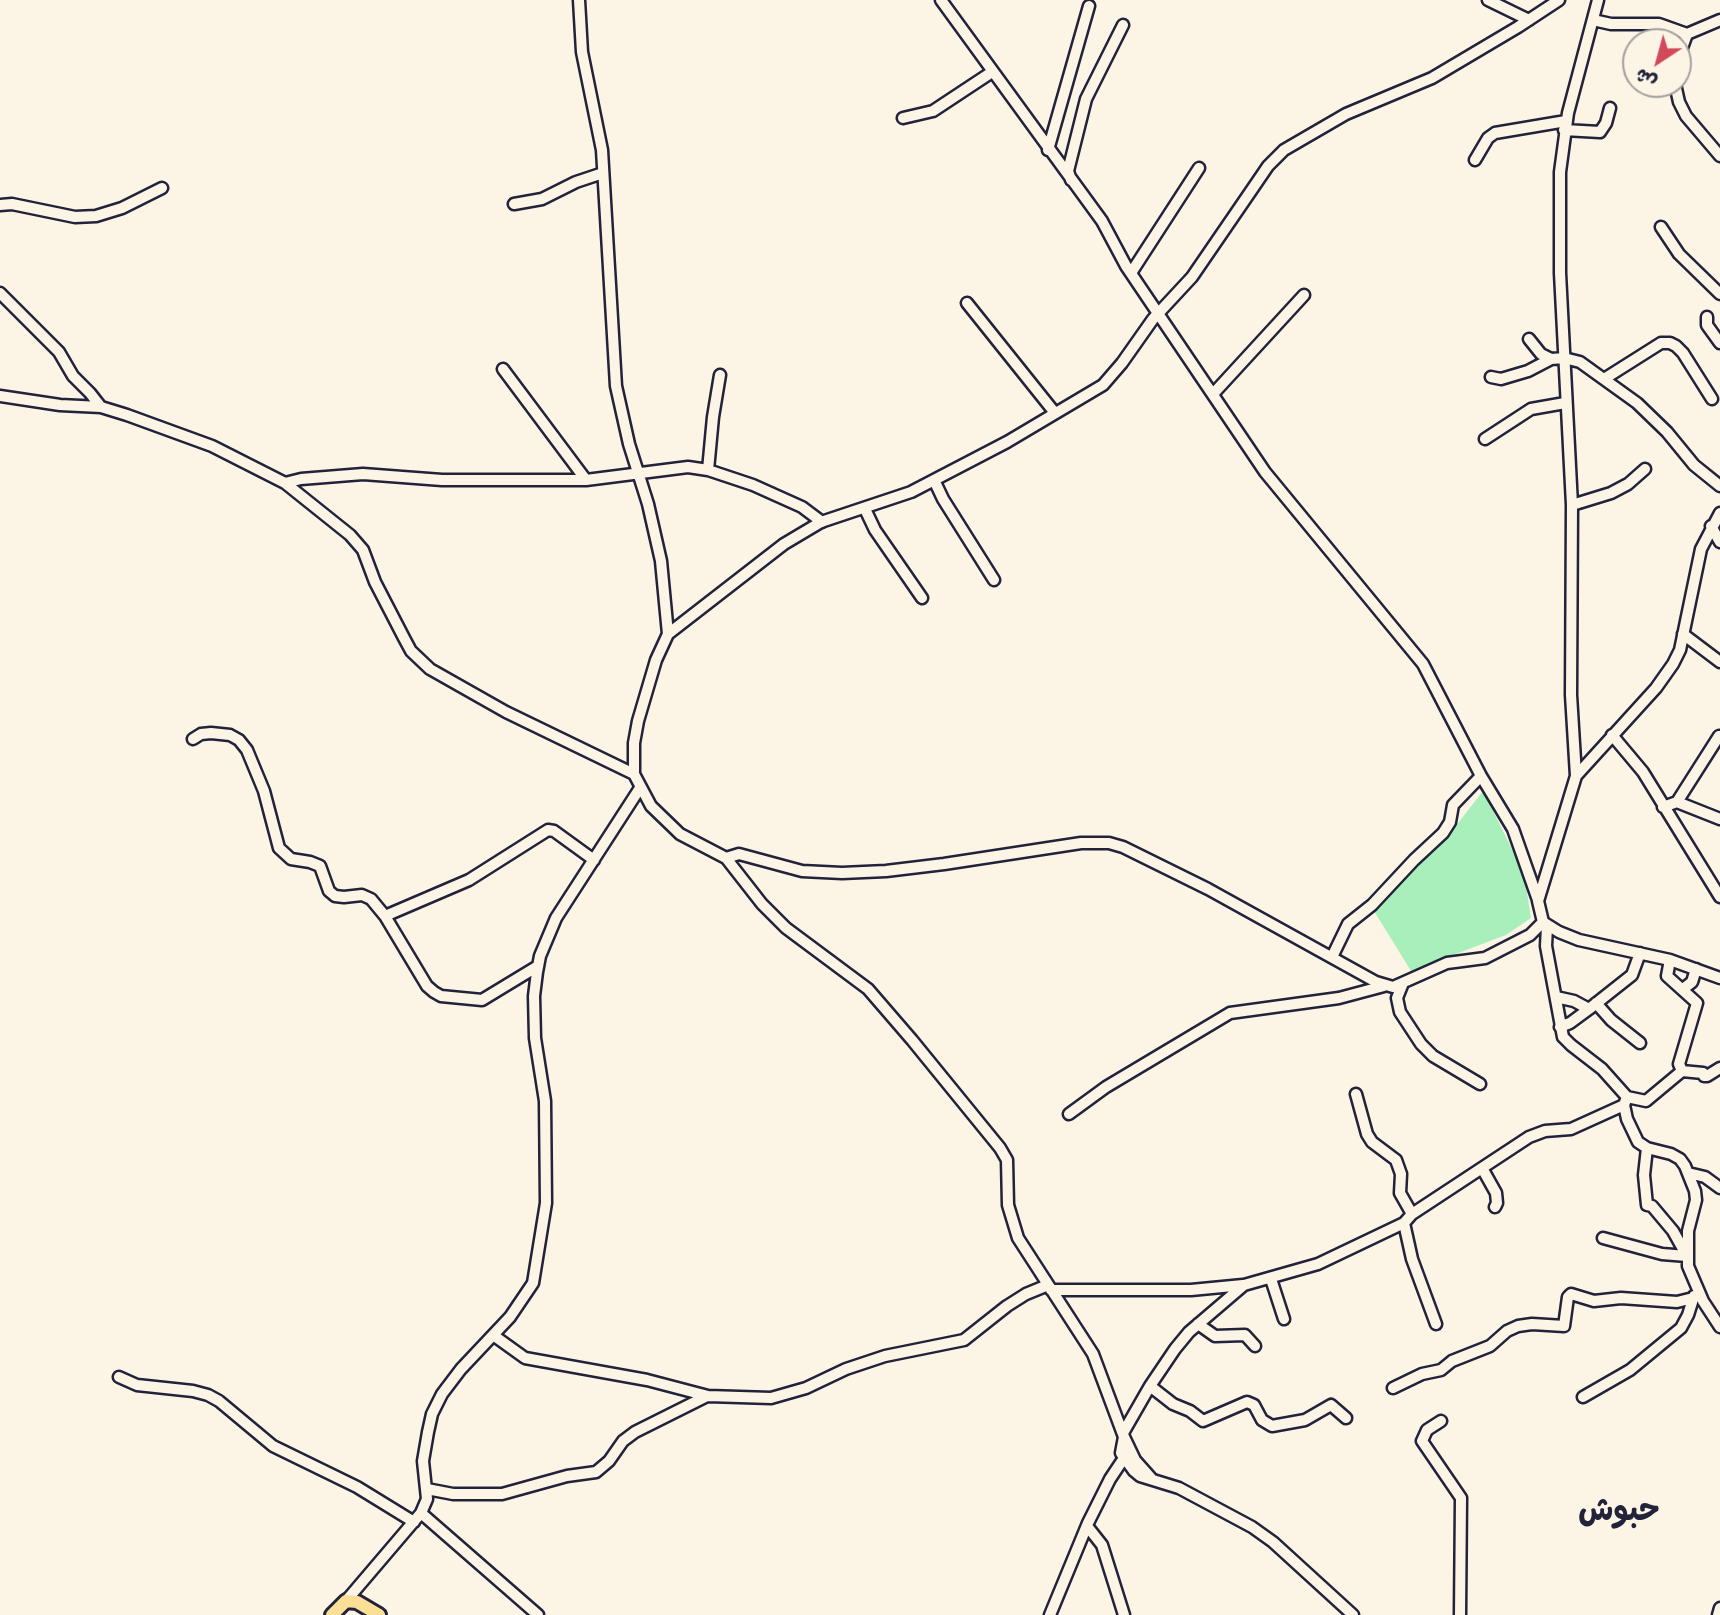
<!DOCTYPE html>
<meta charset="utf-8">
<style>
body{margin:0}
#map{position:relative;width:1720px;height:1615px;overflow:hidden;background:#fcf5e5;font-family:"Comic Neue","Playpen Sans Arabic",sans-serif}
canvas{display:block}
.north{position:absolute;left:1622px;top:28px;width:70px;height:70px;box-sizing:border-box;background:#fcf5e5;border:2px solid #a5a1a1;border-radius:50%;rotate:216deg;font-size:19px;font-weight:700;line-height:28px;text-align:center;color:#22223b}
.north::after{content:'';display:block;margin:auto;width:24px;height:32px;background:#d1495b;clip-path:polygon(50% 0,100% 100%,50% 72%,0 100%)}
</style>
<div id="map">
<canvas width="1720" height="1615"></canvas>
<div class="north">ش</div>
</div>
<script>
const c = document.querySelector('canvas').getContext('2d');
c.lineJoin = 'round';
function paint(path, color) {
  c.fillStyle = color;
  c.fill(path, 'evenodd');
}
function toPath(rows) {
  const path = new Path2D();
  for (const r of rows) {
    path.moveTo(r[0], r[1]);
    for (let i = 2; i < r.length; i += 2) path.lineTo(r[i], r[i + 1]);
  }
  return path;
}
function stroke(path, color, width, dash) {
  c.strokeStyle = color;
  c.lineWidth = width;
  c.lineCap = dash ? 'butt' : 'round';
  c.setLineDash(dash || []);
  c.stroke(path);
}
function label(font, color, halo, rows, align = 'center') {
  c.font = font + ' "Comic Neue","Playpen Sans Arabic",sans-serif';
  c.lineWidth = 5;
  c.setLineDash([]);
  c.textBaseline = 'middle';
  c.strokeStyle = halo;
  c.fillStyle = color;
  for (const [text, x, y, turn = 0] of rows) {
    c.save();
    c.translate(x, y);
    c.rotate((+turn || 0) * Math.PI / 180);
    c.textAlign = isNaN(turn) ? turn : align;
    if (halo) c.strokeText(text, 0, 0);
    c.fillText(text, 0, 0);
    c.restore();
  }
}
const green = toPath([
 [1483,791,1524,873,1531,918,1506,935,1411,971,1374,911,1455,827]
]);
const minor = toPath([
 [579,0,582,52,602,150,616,386,629,444,648,504,661,561,668,634],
 [941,0,1102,221,1126,266,1265,472,1423,664,1481,776,1513,829,1538,900],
 [1488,0,1529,20],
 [1598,0,1568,113,1560,172,1560,273,1572,505,1571,695,1576,776,1538,901,1543,922,1559,932,1579,940,1670,960,1720,978],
 [1593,20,1611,24,1659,24,1687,34],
 [1678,59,1687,34,1720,20],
 [1675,84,1679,102,1686,116,1720,156],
 [903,118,933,111,992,72],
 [1564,130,1600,132,1606,123,1610,108],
 [1048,150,1089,6],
 [1475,160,1488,138,1495,133,1566,121],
 [1071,180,1068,171,1086,99,1123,25],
 [514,204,542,199,576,182,603,173],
 [0,205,12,204,75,217,96,216,122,208,162,188],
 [1661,227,1679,254,1720,294],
 [1131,273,1199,168],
 [0,293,59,352,73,376,90,393,101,407],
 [967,303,1055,413],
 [1707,317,1707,325,1720,343],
 [1529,339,1541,354,1551,359,1564,358,1580,362,1637,403,1667,432,1694,465,1720,486],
 [503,369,586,480],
 [1491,377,1501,379,1528,371,1551,359],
 [1604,379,1661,343,1670,343,1676,346,1683,353,1712,399],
 [1213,394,1304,295],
 [0,396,60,405,101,407,127,415,212,446,285,483,350,535,363,550,375,582,404,638,411,651,430,669,506,712,634,774],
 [1485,439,1531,409,1565,403],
 [708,470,713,417,720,375],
 [934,480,943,499,994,580],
 [285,483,301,479,363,474,442,480,586,480,688,467,708,470,753,485,802,507,822,522],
 [1572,505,1611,493,1628,484,1645,469],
 [865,509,875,530,922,598],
 [1711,526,1720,542],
 [1683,634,1720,662],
 [1612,735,1643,772,1720,897],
 [193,739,201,734,211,733,230,735,239,740,247,750,264,791,279,848,291,859,310,862,320,866,329,891,335,896,344,897,362,895,371,899,385,916,427,986,434,992,441,996,482,1000,538,966],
 [1576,776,1656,688,1673,664,1680,650,1701,549,1720,513],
 [1677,802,1720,819],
 [1663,807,1677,802,1719,736],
 [726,858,739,854,802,871,842,873,886,871,944,864,1081,843,1109,843,1123,847,1208,889,1376,982,1393,987,1447,963,1485,958,1530,935,1543,922],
 [385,916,469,880,548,830,554,831,594,860],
 [1547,926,1546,946,1563,1037,1571,1045,1602,1069,1627,1097,1624,1105,1627,1119,1638,1142,1647,1148,1671,1154,1680,1159,1685,1166,1695,1191,1696,1200,1688,1231,1688,1266,1703,1301,1720,1327],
 [1332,957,1348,924,1372,905,1414,860,1443,833,1450,822,1453,805,1481,776],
 [1670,960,1667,976,1697,1003,1679,1064,1682,1071],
 [1403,983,1397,998,1400,1012,1421,1044,1433,1056,1480,1084],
 [1683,989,1692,982,1696,969],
 [1556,997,1574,1001,1589,1009,1632,975,1640,953],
 [1596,1003,1611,1020,1640,1043],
 [1560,1027,1570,1023,1589,1009],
 [1356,1094,1367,1134,1372,1142,1396,1160,1401,1174,1400,1193,1412,1214],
 [1627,1097,1646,1101,1682,1071,1703,1073,1704,1076,1707,1076,1720,1068],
 [1069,1114,1106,1087,1230,1013,1339,998,1384,986],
 [1647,1148,1644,1175,1647,1205,1652,1206,1673,1231,1687,1256],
 [1482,1168,1496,1193,1497,1203,1495,1207],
 [1688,1173,1705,1177,1720,1188],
 [1404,1223,1412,1259,1436,1324],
 [1603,1238,1662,1254,1687,1256],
 [1271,1279,1284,1319],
 [1051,1290,1191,1290,1243,1285],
 [1198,1324,1215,1336,1245,1335,1255,1346],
 [493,1335,525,1358,647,1380,708,1396,771,1398,806,1388,846,1369,885,1356,964,1340,1007,1306,1026,1294,1048,1285],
 [119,1377,137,1385,193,1391,208,1395,219,1401,273,1446,357,1487,414,1522],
 [1150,1386,1173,1404,1190,1411,1203,1421,1247,1402,1254,1405,1262,1420,1272,1426,1305,1420,1331,1405,1346,1418],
 [1393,1388,1422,1374,1441,1370,1452,1361,1490,1346,1507,1331,1518,1326,1532,1324,1564,1326,1568,1297,1571,1294,1594,1301,1621,1298,1677,1302,1693,1298],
 [1583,1397,1630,1370,1681,1328,1688,1315,1694,1296],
 [1441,1421,1427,1430,1422,1441,1461,1498,1460,1615],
 [1123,1433,1150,1386,1175,1349,1189,1332,1244,1285,1318,1264,1404,1223,1412,1214,1529,1137,1545,1131,1571,1129,1624,1105],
 [1124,1437,1121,1453,1134,1471,1140,1476,1179,1488,1252,1527,1273,1542,1353,1615],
 [1151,1478,1135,1460,1124,1437,1093,1354,1018,1238,1008,1205,1007,1160,1000,1148,912,1040,868,989,786,928,762,904,726,858,680,834,651,806,634,774,634,743,638,721,656,660,668,634,784,544,821,522,911,492,1007,442,1103,385,1122,363,1153,319,1192,277,1253,188,1268,166,1284,150,1346,114,1432,78,1518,27,1559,0],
 [427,1489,453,1494,502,1494,567,1476,596,1472,609,1461,623,1441,635,1432,707,1396],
 [421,1513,538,1615],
 [1087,1526,1102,1545,1124,1615],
 [346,1601,421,1513,427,1499,423,1461,428,1432,432,1414,442,1394,461,1369,510,1317,533,1283,546,1203,545,1101,535,1038,534,996,537,972,540,956,556,918,640,788],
 [1050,1615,1088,1523,1110,1479,1126,1455],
 [1718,1615,1720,1608]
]);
const major = toPath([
 [332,1615,346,1601,357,1602,379,1615]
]);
const districtNames = [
 ["حبوش",1619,1511]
];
paint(green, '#a8efbb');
stroke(minor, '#22223b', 15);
stroke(major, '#22223b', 18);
stroke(minor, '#fcf5e5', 10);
stroke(major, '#fadf96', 12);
label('bold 32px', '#22223b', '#fcf5e5', districtNames);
</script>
